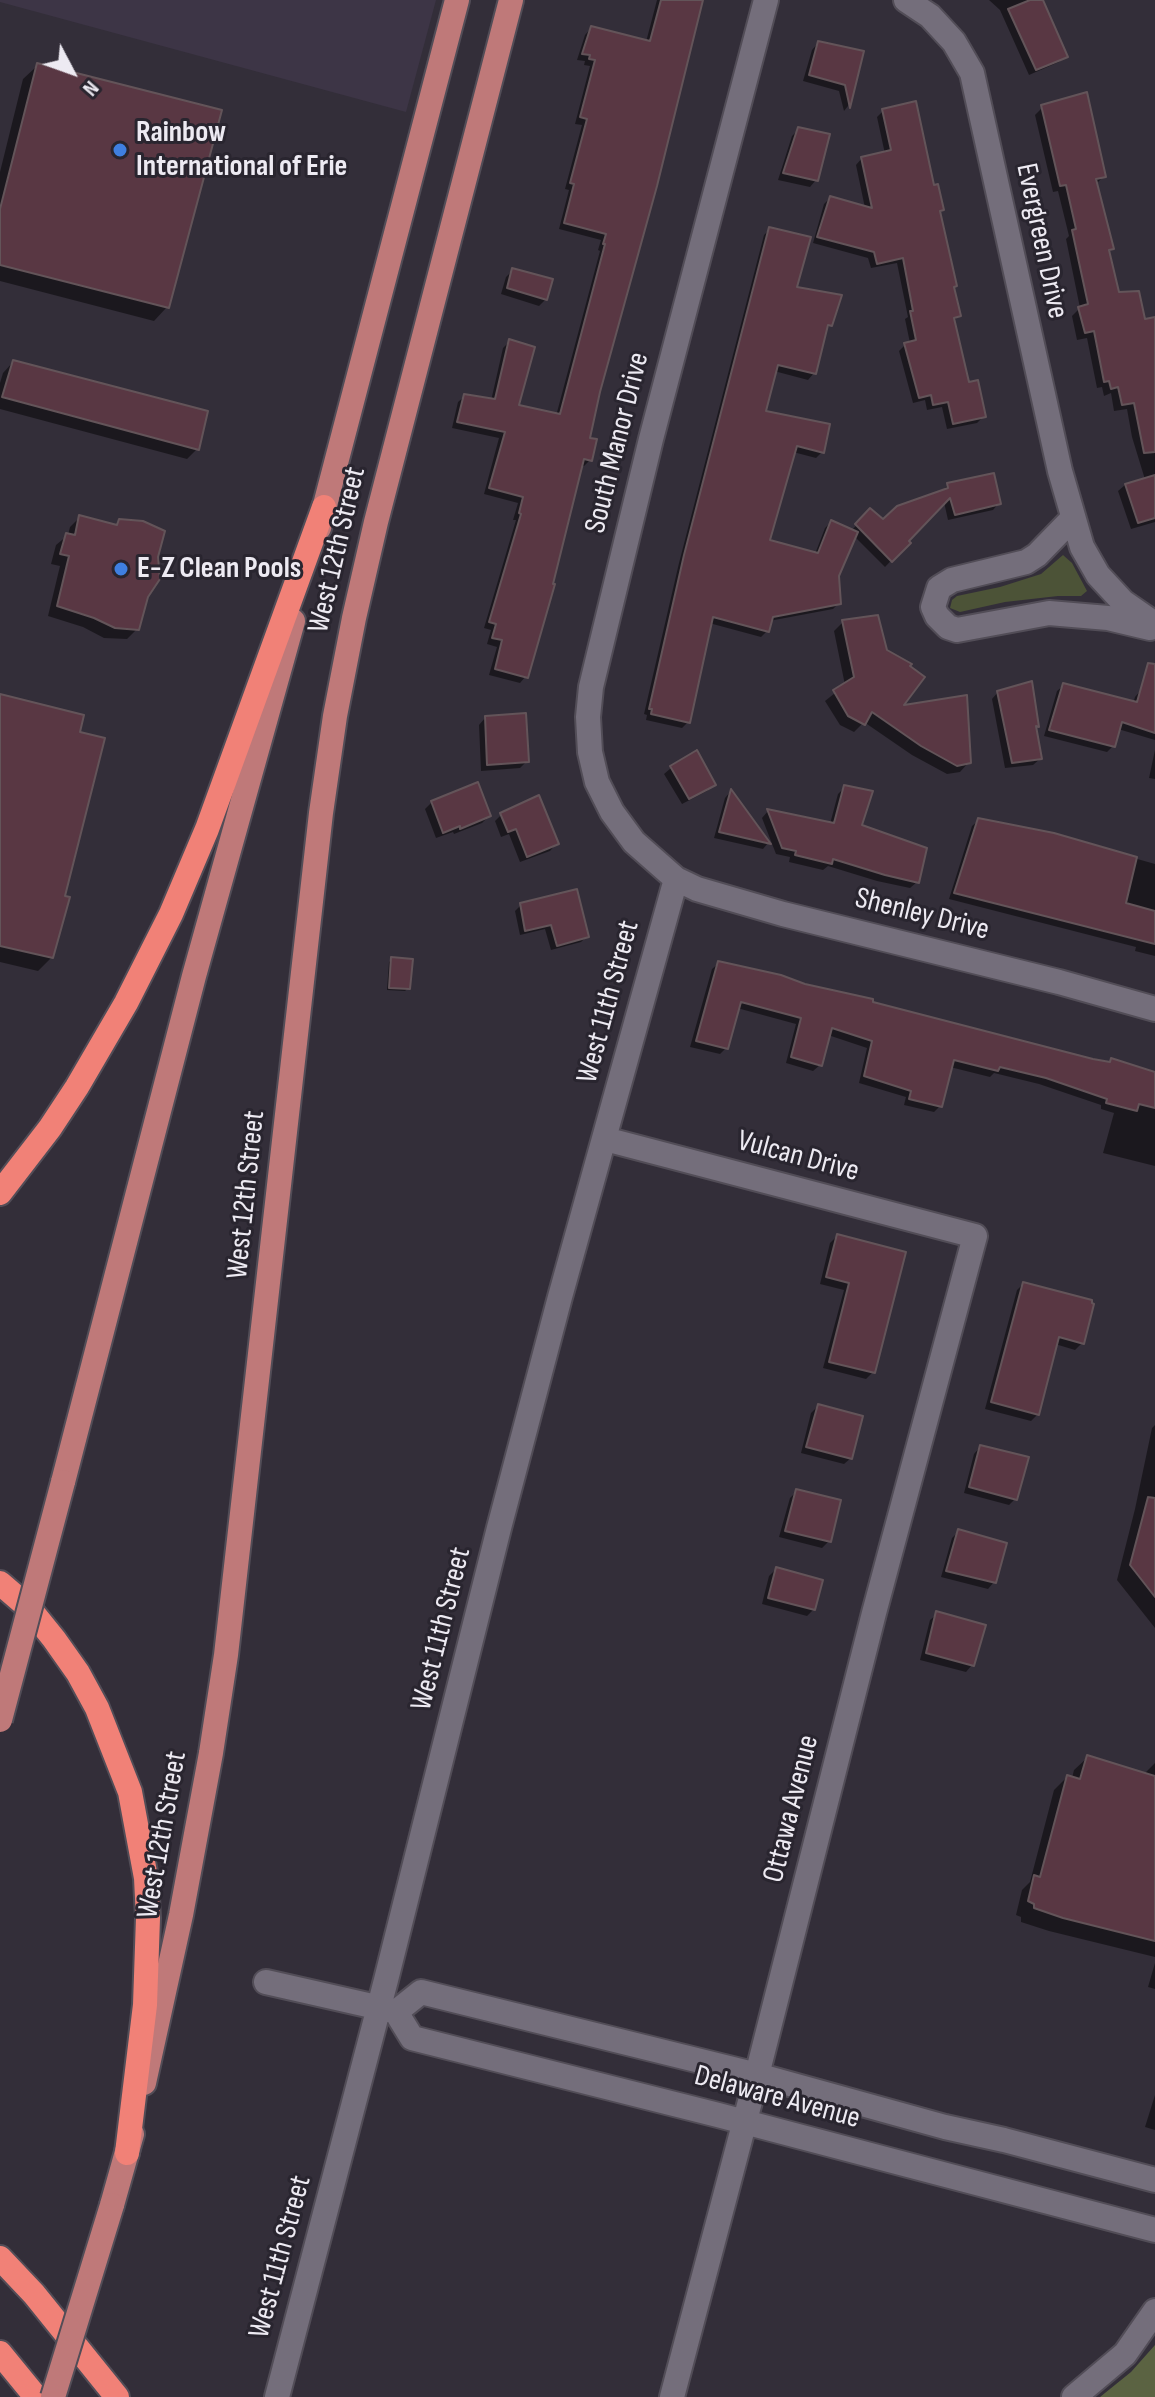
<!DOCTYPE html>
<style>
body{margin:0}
#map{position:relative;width:1155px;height:2397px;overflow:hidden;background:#332e39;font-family:"Sofia Sans Condensed",sans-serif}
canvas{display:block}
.north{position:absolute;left:32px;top:32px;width:80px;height:80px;-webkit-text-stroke:6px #29252f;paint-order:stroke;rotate:131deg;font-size:22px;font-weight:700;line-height:32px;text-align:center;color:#edeaf2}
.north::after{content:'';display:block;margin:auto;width:28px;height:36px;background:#edeaf2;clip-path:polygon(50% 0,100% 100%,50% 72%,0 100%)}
</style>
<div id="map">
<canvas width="1155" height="2397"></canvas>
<div class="north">N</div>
</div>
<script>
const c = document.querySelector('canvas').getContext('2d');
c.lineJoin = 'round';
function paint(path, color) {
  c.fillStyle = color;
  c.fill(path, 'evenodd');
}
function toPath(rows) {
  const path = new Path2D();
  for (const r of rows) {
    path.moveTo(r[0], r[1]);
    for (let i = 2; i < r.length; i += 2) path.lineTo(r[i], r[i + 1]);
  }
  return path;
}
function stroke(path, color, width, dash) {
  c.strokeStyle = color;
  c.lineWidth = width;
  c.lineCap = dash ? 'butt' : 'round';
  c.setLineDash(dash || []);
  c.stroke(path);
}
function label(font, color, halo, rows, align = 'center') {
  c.font = font + ' "Sofia Sans Condensed",sans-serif';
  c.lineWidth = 6;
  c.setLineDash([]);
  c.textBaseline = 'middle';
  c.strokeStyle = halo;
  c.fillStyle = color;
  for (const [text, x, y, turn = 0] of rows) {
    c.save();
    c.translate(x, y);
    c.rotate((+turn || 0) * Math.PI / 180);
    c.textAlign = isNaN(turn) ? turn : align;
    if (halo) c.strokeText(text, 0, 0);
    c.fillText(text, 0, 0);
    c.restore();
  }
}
const built = toPath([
 [0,0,436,0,406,112,0,2]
]);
const green = toPath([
 [1063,555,1072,563,1087,591,1081,596,1058,596,1005,602,960,612,950,608,952,600,957,596,1000,587,1041,574]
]);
const forest = toPath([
 [1155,2345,1155,2397,1100,2397,1131,2372]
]);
const shadow = toPath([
 [657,0,702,0,587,439,590,460,584,466,581,465,526,676,520,683,489,675,497,647,487,644,491,630,484,628,516,520,513,520,518,503,484,494,499,438,452,428,458,402,465,396,491,401,503,348,510,341,516,406,556,416,600,251,598,250,601,240,559,229,569,190,565,189,582,125,575,124,590,66,584,65,585,61,577,60,585,35,591,28,646,42],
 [989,0,1041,0,1065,56,1059,62,1029,75,1000,10],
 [818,43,861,52,848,106,844,111,839,91,803,81,812,50],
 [37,66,167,307,154,321,0,281,0,172,23,79],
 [1043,107,1104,176,1095,185,1112,248,1107,252,1117,295,1155,385,1155,483,1147,486,1132,437,1127,409,1114,411,1111,393,1104,396,1102,387,1097,388,1087,338,1077,340,1072,316,1080,308,1066,239,1069,236,1058,191,1053,192,1035,115],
 [883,111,938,212,959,315,953,322,967,384,983,417,977,423,947,429,942,407,927,410,925,400,913,403,899,351,905,345,910,343,905,319,908,317,897,263,871,268,868,258,813,243,824,204,830,198,865,208,856,165,862,158,885,154,877,117],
 [799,129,816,180,810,187,778,180,792,136],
 [770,229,794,288,830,325,825,330,814,373,808,380,774,371,763,412,822,452,816,458,793,452,768,542,815,554,825,528,831,522,851,531,870,511,883,522,941,492,948,485,999,503,993,510,948,520,944,502,906,541,908,543,885,567,854,536,837,576,839,603,833,609,769,621,767,631,761,637,709,623,688,722,682,728,646,720,647,715,644,714,679,563,764,235],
 [513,270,546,299,539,306,501,294,506,277],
 [13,362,197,449,187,459,0,409,0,383,3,373],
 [1125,485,1155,491,1155,522,1131,529,1118,491],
 [80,517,115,526,119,521,146,596,137,629,127,639,104,638,83,627,48,616,60,566,51,564,56,545,68,535,70,527],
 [843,622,899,707,969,762,960,772,947,774,912,755,864,722,854,732,840,725,825,701,845,685,834,631],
 [1030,684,1037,726,1034,729,1040,759,1033,765,1005,768,992,699,998,692],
 [1064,685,1133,704,1135,697,1141,690,1155,694,1155,740,1118,729,1113,746,1107,752,1044,736,1057,691],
 [0,696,77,734,63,898,52,957,38,971,0,962],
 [485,718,527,761,520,768,481,771,479,725],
 [1155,750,1155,779,1149,778],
 [696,752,714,785,707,791,682,804,664,774,671,768],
 [845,787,860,827,917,882,910,888,877,881,828,866,823,870,789,862,790,857,776,854,762,818,768,811,830,824,838,794],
 [730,792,768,843,763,849,714,838,725,798],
 [432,802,489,816,482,823,454,834,453,832,436,838,425,809],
 [501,815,556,844,550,851,520,862,509,834,501,837,495,821],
 [979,820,1053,835,1155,864,1155,956,1135,951,1136,947,949,899,972,826],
 [521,905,587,936,581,942,551,950,545,929,520,935,515,911],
 [392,959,408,988,405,991,387,990,389,962],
 [719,963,1155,1076,1155,1166,1103,1153,1114,1113,1101,1109,1101,1105,1039,1084,994,1073,990,1077,950,1067,940,1106,934,1112,904,1105,906,1097,859,1083,867,1048,828,1035,820,1065,813,1071,786,1063,796,1024,737,1008,726,1048,720,1054,690,1047,712,969],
 [837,1236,873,1372,866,1379,823,1368,844,1290,820,1284,830,1243],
 [1023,1284,1082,1343,1075,1350,1055,1344,1038,1414,1031,1421,985,1409,1017,1290],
 [818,1406,851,1458,844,1464,801,1453,811,1413],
 [1155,1425,1155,1628,1117,1580,1135,1509,1152,1428],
 [980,1447,1015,1499,1009,1505,964,1493,974,1454],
 [797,1491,829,1541,822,1548,779,1537,790,1498],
 [959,1531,994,1582,988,1589,941,1577,952,1538],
 [776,1569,814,1609,807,1616,762,1604,769,1576],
 [937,1614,972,1665,966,1672,920,1660,930,1620],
 [1088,1757,1144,1774,1155,1763,1155,1957,1049,1931,1021,1922,1021,1917,1016,1915,1022,1890,1030,1882,1054,1790,1067,1777,1072,1778,1074,1770],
 [1155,1963,1155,1989,1148,1987],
 [1155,2095,1155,2130,1145,2127]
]);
const building = toPath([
 [661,0,703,0,657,186,600,392,590,438,597,439,592,461,584,459,553,584,555,584,528,678,495,669,502,640,492,638,496,624,489,622,521,514,519,513,523,497,489,488,505,432,457,422,464,394,495,399,509,339,535,347,519,405,560,414,605,244,603,244,606,234,564,223,574,184,570,183,587,119,580,117,595,60,589,59,590,55,582,54,591,26,650,41,661,0],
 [1030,0,1043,0,1068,57,1036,70,1008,9,1030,0],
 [818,41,864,51,850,108,845,85,809,75,818,41],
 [37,63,222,110,169,308,0,265,0,209,37,63],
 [1087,92,1106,177,1096,179,1114,249,1109,250,1119,292,1139,291,1145,319,1155,317,1155,452,1144,453,1134,403,1122,405,1118,387,1111,389,1109,381,1104,382,1094,331,1085,333,1078,307,1088,304,1072,230,1076,229,1066,185,1060,186,1041,105,1087,92],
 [916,101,934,185,938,184,944,210,940,211,957,286,954,287,961,316,954,318,969,382,978,380,986,417,953,424,948,402,933,405,931,395,919,398,904,343,916,340,910,311,913,311,903,258,877,264,874,252,817,237,830,196,872,208,861,157,891,150,882,109,916,101],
 [798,127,830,134,818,181,783,173,798,127],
 [769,227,811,237,797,287,842,295,832,326,828,325,816,374,778,365,766,411,830,424,824,453,797,446,770,540,818,553,831,520,858,532,839,576,841,604,773,617,769,632,713,617,690,723,651,714,652,709,649,709,684,555,769,227],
 [512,268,553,279,547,300,507,288,512,268],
 [13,360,208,411,199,450,2,397,13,360],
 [994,473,1001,504,955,515,950,498,909,541,911,543,892,562,855,524,870,508,883,519,897,506,948,488,947,483,994,473],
 [1155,475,1155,518,1138,523,1125,484,1155,475],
 [79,515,117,525,119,519,143,521,165,531,158,557,160,579,148,597,139,630,115,628,94,618,57,606,69,556,60,554,66,533,75,535,79,515],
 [878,615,887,650,912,664,910,666,925,677,904,705,967,695,971,763,957,766,921,746,872,712,865,725,848,716,833,690,854,677,842,620,878,615],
 [1148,663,1155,664,1155,733,1122,722,1115,747,1049,730,1063,683,1137,702,1148,663],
 [1032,681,1039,727,1036,726,1042,759,1012,763,997,691,1032,681],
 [0,694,84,715,80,732,105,738,65,896,70,897,53,958,0,946,0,694],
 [526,713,529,762,487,765,485,716,526,713],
 [697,750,716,785,689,799,670,766,697,750],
 [478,782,491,816,460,829,460,826,443,833,431,801,478,782],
 [844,785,873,791,862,825,927,848,919,883,885,875,833,859,832,864,795,855,796,851,782,848,767,809,834,823,844,785],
 [731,789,771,844,719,832,731,789],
 [539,795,559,844,527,857,516,829,508,832,500,813,539,795],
 [978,818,1054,833,1137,857,1126,903,1155,911,1155,944,954,893,978,818],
 [577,889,589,937,557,946,551,925,525,931,520,903,577,889],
 [391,957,413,959,410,989,389,988,391,957],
 [718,961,781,975,805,984,873,999,873,1002,1093,1059,1110,1062,1111,1058,1155,1072,1155,1108,1139,1104,1137,1111,1106,1103,1107,1099,1046,1078,1000,1067,998,1071,954,1060,942,1107,909,1099,911,1091,864,1076,872,1041,832,1028,822,1066,791,1057,801,1018,741,1002,728,1049,696,1041,718,961],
 [837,1234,906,1252,875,1373,829,1362,849,1283,826,1277,837,1234],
 [1023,1282,1092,1300,1092,1303,1094,1304,1084,1344,1059,1337,1039,1415,991,1402,1023,1282],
 [818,1404,863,1416,852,1459,806,1447,818,1404],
 [980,1445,1029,1457,1017,1500,969,1487,980,1445],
 [796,1489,841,1500,831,1542,785,1531,796,1489],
 [1148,1497,1155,1498,1155,1597,1130,1565,1148,1497],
 [958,1529,1007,1543,996,1583,946,1571,958,1529],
 [776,1567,823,1580,815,1610,768,1598,776,1567],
 [936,1611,986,1625,974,1666,926,1653,936,1611],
 [1087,1755,1155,1776,1155,1941,1063,1918,1034,1908,1034,1904,1028,1901,1034,1875,1040,1877,1067,1775,1080,1779,1087,1755]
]);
const street = toPath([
 [766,0,651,439,591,687,588,717,590,752,597,782,612,812,634,842,676,879,697,889,783,914,1059,982,1155,1009],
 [906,0,930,16,954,42,972,73,1060,471,1082,547,1098,575,1123,602,1155,624],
 [1072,519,1037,555,1026,562,952,580,939,588,933,607,937,616,948,627,957,630,1049,613,1108,618,1150,628],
 [605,1139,975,1236,874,1613,757,2075,672,2397],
 [266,1982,394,2011],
 [1155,2180,1004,2140,945,2127,757,2075,421,1992,396,2012,412,2038,718,2115,1155,2230],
 [277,2397,386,1980,499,1528,560,1297,676,879],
 [1074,2397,1125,2354,1155,2311]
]);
const primary = toPath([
 [319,528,457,0],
 [63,1482,194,976,293,621],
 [144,2083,181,1915,211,1753,226,1655,321,813,335,716,354,618,376,522,511,0],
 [112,2205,132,2134]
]);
const highway = toPath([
 [0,1193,50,1128,77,1087,126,1003,171,914,207,829,324,507],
 [0,1583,29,1608,54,1639,78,1673,97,1708,130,1792,146,1878,148,1918,145,2005,127,2153],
 [0,2258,34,2294,117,2397],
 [0,2353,36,2397]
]);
const primaryBridge = toPath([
 [0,1720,63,1482],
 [53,2397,112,2205]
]);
const markers = [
 [120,150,8,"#3f7fe0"],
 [121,569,8,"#3f7fe0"]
];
const poiNames = [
 ["Rainbow",136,133],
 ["International of Erie",136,167],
 ["E-Z Clean Pools",137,569]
];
const streetNames = [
 ["Evergreen Drive",1041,241,78],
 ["South Manor Drive",618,443,-76],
 ["West 12th Street",338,550,-77],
 ["Shenley Drive",922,915,14],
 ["West 11th Street",609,1002,-75],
 ["Vulcan Drive",798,1157,15],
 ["West 12th Street",247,1195,-84],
 ["West 11th Street",442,1629,-76],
 ["Ottawa Avenue",792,1809,-76],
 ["West 12th Street",163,1835,-80],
 ["Delaware Avenue",777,2098,15],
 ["West 11th Street",281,2257,-75]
];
paint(built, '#3d3546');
paint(green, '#4c5337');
paint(forest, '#5b6342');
paint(shadow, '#0007');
paint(building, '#593743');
stroke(building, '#635459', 2);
stroke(street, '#524d57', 28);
stroke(primary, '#524d57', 28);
stroke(highway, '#524d57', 28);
stroke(street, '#746e7b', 24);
stroke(primary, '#bf7979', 24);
stroke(highway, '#f18177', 24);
stroke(primaryBridge, '#524d57', 28, []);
stroke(primaryBridge, '#bf7979', 24);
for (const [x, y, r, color] of markers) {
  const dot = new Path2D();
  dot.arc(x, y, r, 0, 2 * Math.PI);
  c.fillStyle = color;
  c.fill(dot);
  stroke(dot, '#29252f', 3);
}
label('bold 30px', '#edeaf2', '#29252f', poiNames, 'left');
label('30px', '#edeaf2', '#29252f', streetNames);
</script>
